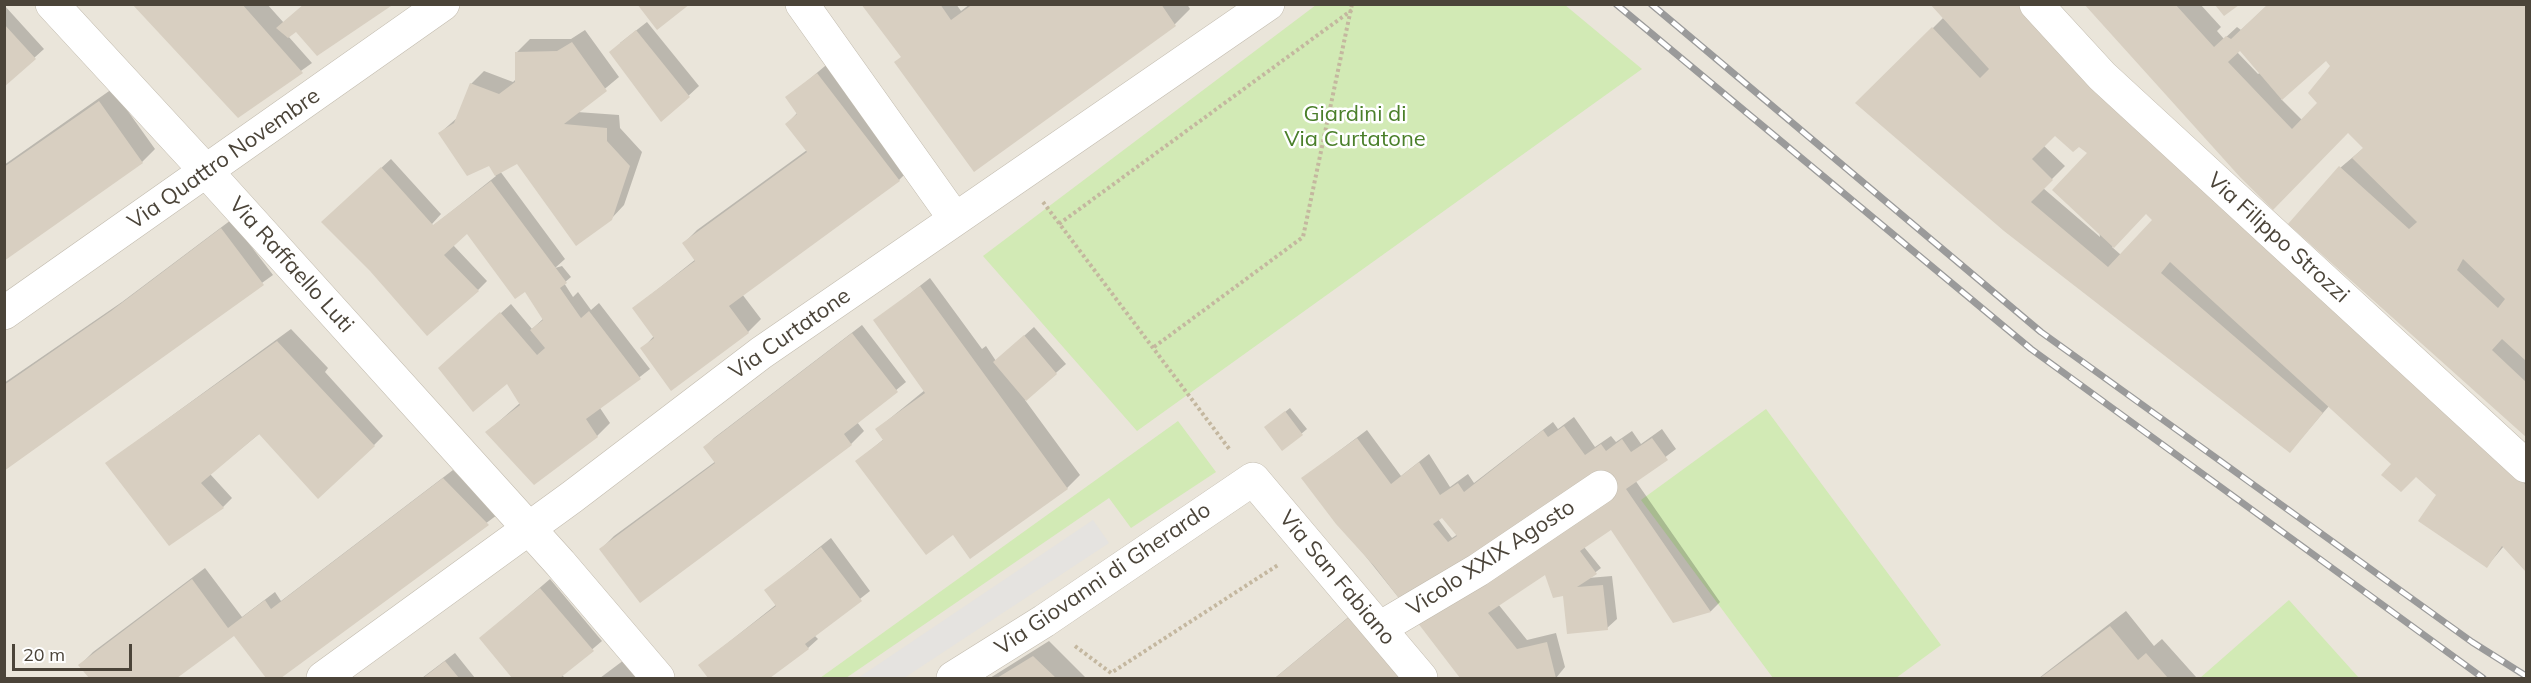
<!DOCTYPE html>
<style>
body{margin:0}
#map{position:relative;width:2531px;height:683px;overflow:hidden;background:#f6f3ec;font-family:Mulish,sans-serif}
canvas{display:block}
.frame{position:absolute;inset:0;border:6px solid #4b4439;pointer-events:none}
.scale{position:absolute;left:12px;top:644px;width:120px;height:27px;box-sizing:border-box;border:3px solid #4b4439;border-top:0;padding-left:8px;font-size:18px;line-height:21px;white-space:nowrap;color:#4b4439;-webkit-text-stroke:4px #fff;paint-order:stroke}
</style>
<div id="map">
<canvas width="2531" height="683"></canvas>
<div class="frame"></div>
<div class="scale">20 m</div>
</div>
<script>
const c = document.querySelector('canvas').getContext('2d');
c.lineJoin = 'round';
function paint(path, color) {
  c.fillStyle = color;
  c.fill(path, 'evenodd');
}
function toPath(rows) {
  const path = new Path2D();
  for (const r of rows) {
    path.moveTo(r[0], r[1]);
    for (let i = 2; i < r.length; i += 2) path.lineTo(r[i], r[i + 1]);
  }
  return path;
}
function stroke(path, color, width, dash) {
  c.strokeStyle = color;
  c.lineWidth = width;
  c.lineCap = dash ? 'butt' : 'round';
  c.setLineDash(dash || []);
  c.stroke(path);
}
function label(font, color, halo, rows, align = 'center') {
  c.font = font + ' Mulish,sans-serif';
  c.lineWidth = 5;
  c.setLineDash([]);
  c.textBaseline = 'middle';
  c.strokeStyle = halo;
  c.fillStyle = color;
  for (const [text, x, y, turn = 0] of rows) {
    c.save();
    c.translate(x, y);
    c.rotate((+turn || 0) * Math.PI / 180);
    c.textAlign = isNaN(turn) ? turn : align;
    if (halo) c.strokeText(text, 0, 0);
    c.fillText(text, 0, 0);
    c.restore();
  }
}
const residential = toPath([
 [5,5,2526,5,2526,678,5,678]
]);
const green = toPath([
 [1316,5,1565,5,1642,69,1137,431,983,256],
 [1766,409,1941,645,1896,678,1773,678,1641,500],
 [1178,421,1216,472,1131,528,1109,498,846,678,820,678],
 [2289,600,2359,678,2200,678]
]);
const parking = toPath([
 [1093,520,1109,543,904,678,858,678]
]);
const shadow = toPath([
 [134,4,267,4,284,23,391,4,318,54,296,30,288,36,312,63,238,116],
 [863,4,956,4,961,11,970,4,1187,4,1190,9,1175,24,974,170,902,56],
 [2087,4,2200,4,2221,27,2217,31,2224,39,2237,27,2241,30,2269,4,2526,4,2526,435,2360,285,2340,168,2365,147,2348,131,2273,208],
 [2240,49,2260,73,2258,74,2237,52],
 [2326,59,2332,66,2319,102,2302,120,2281,99],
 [4,5,44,49,4,85],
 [1943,18,2526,466,2526,569,2504,546,2487,566,2438,495,2416,475,2393,464,2329,406,2290,451,1858,103],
 [2055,134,2079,145,2089,153,2100,237,2043,188,2065,166,2044,146],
 [2147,212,2154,220,2121,255,2112,247],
 [647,22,699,86,662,120,620,43],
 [585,30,619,77,577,112,619,115,620,128,642,152,624,205,611,219,517,162,500,171,565,259,555,268,562,266,571,277,564,283,573,297,578,292,591,310,599,303,650,369,600,408,610,423,597,436,534,483,487,432,520,403,508,381,450,359,511,304,532,329,544,318,527,292,467,232,453,245,487,281,478,290,332,213,391,159,441,214,432,224,433,226,496,176,489,164,440,133,458,117,471,84,484,71,513,82,516,79,517,52,530,39,571,39],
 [831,61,912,167,899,180,742,294,761,319,748,332,671,389,642,349,654,336,634,308,696,259,684,243,697,230,807,150,787,124,798,112,787,98],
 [112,89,155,149,142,162,4,259,4,165],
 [231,220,273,275,4,468,4,383,122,302],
 [930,278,982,349,986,346,996,361,1034,327,1066,364,1025,400,1080,475,1067,488,953,533,857,461,884,439,877,429,925,390,875,321],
 [862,325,906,382,857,422,864,431,851,444,601,549,614,536,716,461,705,447,714,438],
 [291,329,328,368,325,372,383,436,374,445,270,425,210,474,232,498,223,507,107,463],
 [1290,408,1307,429,1283,449,1271,423],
 [1574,417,1595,447,1611,436,1616,442,1632,431,1641,444,1662,429,1676,449,1635,480,1720,602,1711,611,1673,621,1611,528,1584,547,1601,568,1588,578,1612,576,1617,619,1607,628,1565,594,1552,570,1498,604,1527,640,1556,633,1565,667,1556,678,1463,678,1303,478,1367,430,1401,476,1429,454,1450,487,1468,474,1474,483,1553,422,1558,429],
 [1442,516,1458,534,1452,538,1438,519],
 [453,470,497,515,279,678,268,678,234,634,174,678,91,678,80,665,93,652,205,568,242,617,275,592,281,601],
 [831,538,870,591,814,635,818,639,808,648,768,678,710,678,700,665,777,604,766,590],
 [550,579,602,641,562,675,565,678,514,678,481,638],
 [1363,605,1433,678,1275,678],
 [2126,611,2154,646,2162,639,2196,677,2039,678],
 [1049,641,1086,678,990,678],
 [455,653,475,678,422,678],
 [628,657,647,678,600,678]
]);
const building = toPath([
 [132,4,242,4,303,73,238,118],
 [304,4,394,4,317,56,296,32,288,38,276,28],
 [637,4,690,4,657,30],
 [861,4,940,4,951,20,973,4,1161,4,1176,26,974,172,894,62,901,57],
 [1930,4,2025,4,2526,485,2526,572,2502,546,2487,568,2418,521,2436,495,2416,477,2401,492,2381,475,2391,464,2170,262,2161,273,2323,413,2290,453,2004,231,1855,103,1932,27,1980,78,1989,69],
 [2055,136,2073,152,2079,147,2087,153,2052,190,2114,248,2146,214,2152,220,2108,267,2031,202,2053,180,2032,159],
 [2084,4,2175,4,2214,47,2226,36,2231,39,2268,4,2526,4,2526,361,2502,339,2492,350,2526,382,2526,437,2288,224,2339,166,2409,229,2417,222,2352,158,2363,148,2348,133,2273,210,2240,177],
 [2240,51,2282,100,2326,61,2330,66,2308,93,2317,103,2292,129,2228,62],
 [2463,259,2505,299,2498,308,2457,270],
 [2215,5,2239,5,2224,16],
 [4,24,36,59,4,87],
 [636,30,690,97,661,122,609,52],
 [572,42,607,91,564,124,607,128,607,141,630,166,612,220,576,246,517,164,495,176,489,166,467,176,438,133,454,123,470,83,499,94,515,82,515,52,557,51],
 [817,73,900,181,729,306,749,333,671,391,640,348,654,338,632,308,695,261,682,243,807,152,785,124,797,114,785,97],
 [99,101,143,163,4,261,4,167],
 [381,167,433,225,491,181,567,283,560,288,581,318,589,311,641,379,586,419,598,437,534,485,485,432,520,405,507,384,473,412,438,368,500,312,537,355,545,348,530,330,543,320,525,292,515,299,467,234,444,255,479,291,427,336,370,271,321,222],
 [221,228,264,285,4,471,4,385,111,311],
 [920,286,1068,489,970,559,953,535,926,555,855,461,883,440,875,429,925,393,873,320],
 [852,333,898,392,844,434,852,445,640,603,599,549,715,463,703,447],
 [1024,335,1057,374,1026,401,993,362],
 [277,341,375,446,318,499,259,434,201,483,224,508,169,546,105,463],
 [1285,411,1303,435,1282,451,1264,427],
 [1564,426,1585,455,1601,444,1606,451,1622,439,1631,452,1652,438,1668,460,1626,489,1711,612,1673,623,1611,530,1580,551,1597,574,1577,587,1603,585,1608,630,1567,634,1563,596,1553,598,1545,575,1488,613,1517,649,1547,642,1556,678,1460,678,1375,567,1336,524,1301,478,1357,438,1391,484,1419,462,1440,495,1458,483,1464,492,1543,430,1548,437],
 [1442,518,1457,536,1448,542,1433,524],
 [443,478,489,525,281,678,266,678,234,636,177,678,89,678,78,665,192,579,228,628,265,600,271,609],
 [821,547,862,601,805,644,809,649,770,678,708,678,698,665,776,606,764,590],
 [540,588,594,651,560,678,512,678,479,638],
 [1349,617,1408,678,1275,678],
 [2110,626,2138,660,2146,653,2168,678,2040,678],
 [1033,656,1056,678,997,678],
 [445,661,459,678,423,678]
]);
const path = toPath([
 [1043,202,1230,450],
 [1059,224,1352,10],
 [1154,347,1303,237,1352,4],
 [1075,646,1111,673,1278,565]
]);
const minor = toPath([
 [52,4,206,171,560,563,658,678],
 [802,4,955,219],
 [2036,4,2102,76,2526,466],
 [4,313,443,4],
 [1380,628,1478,570,1601,487],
 [323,678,572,497,761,353,1268,4],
 [953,678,1044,621,1253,479,1421,678]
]);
const rail = toPath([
 [1616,4,2031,349,2483,678],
 [1651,4,2041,332,2472,642,2526,676]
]);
const parkNames = [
 ["Giardini di",1355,114],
 ["Via Curtatone",1355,139]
];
const streetNames = [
 ["Via Quattro Novembre",224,159,-35],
 ["Via Filippo Strozzi",2278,238,42],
 ["Via Raffaello Luti",291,265,48],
 ["Via Curtatone",790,334,-35],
 ["Vicolo XXIX Agosto",1491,558,-33],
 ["Via San Fabiano",1337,578,50],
 ["Via Giovanni di Gherardo",1103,579,-34]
];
paint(residential, '#eae5da');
paint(green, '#d2eab5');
paint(parking, '#e5e3e0');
paint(shadow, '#0003');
paint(building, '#d8cfc1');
stroke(minor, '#c2bbae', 34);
stroke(path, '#c4b79f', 4, [3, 3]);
stroke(minor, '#fff', 33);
stroke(rail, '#9a9a9a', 7);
stroke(rail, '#fff', 4.5, [14]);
label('22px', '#4a7f2a', '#fff', parkNames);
label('22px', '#4b4439', '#fff', streetNames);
</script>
